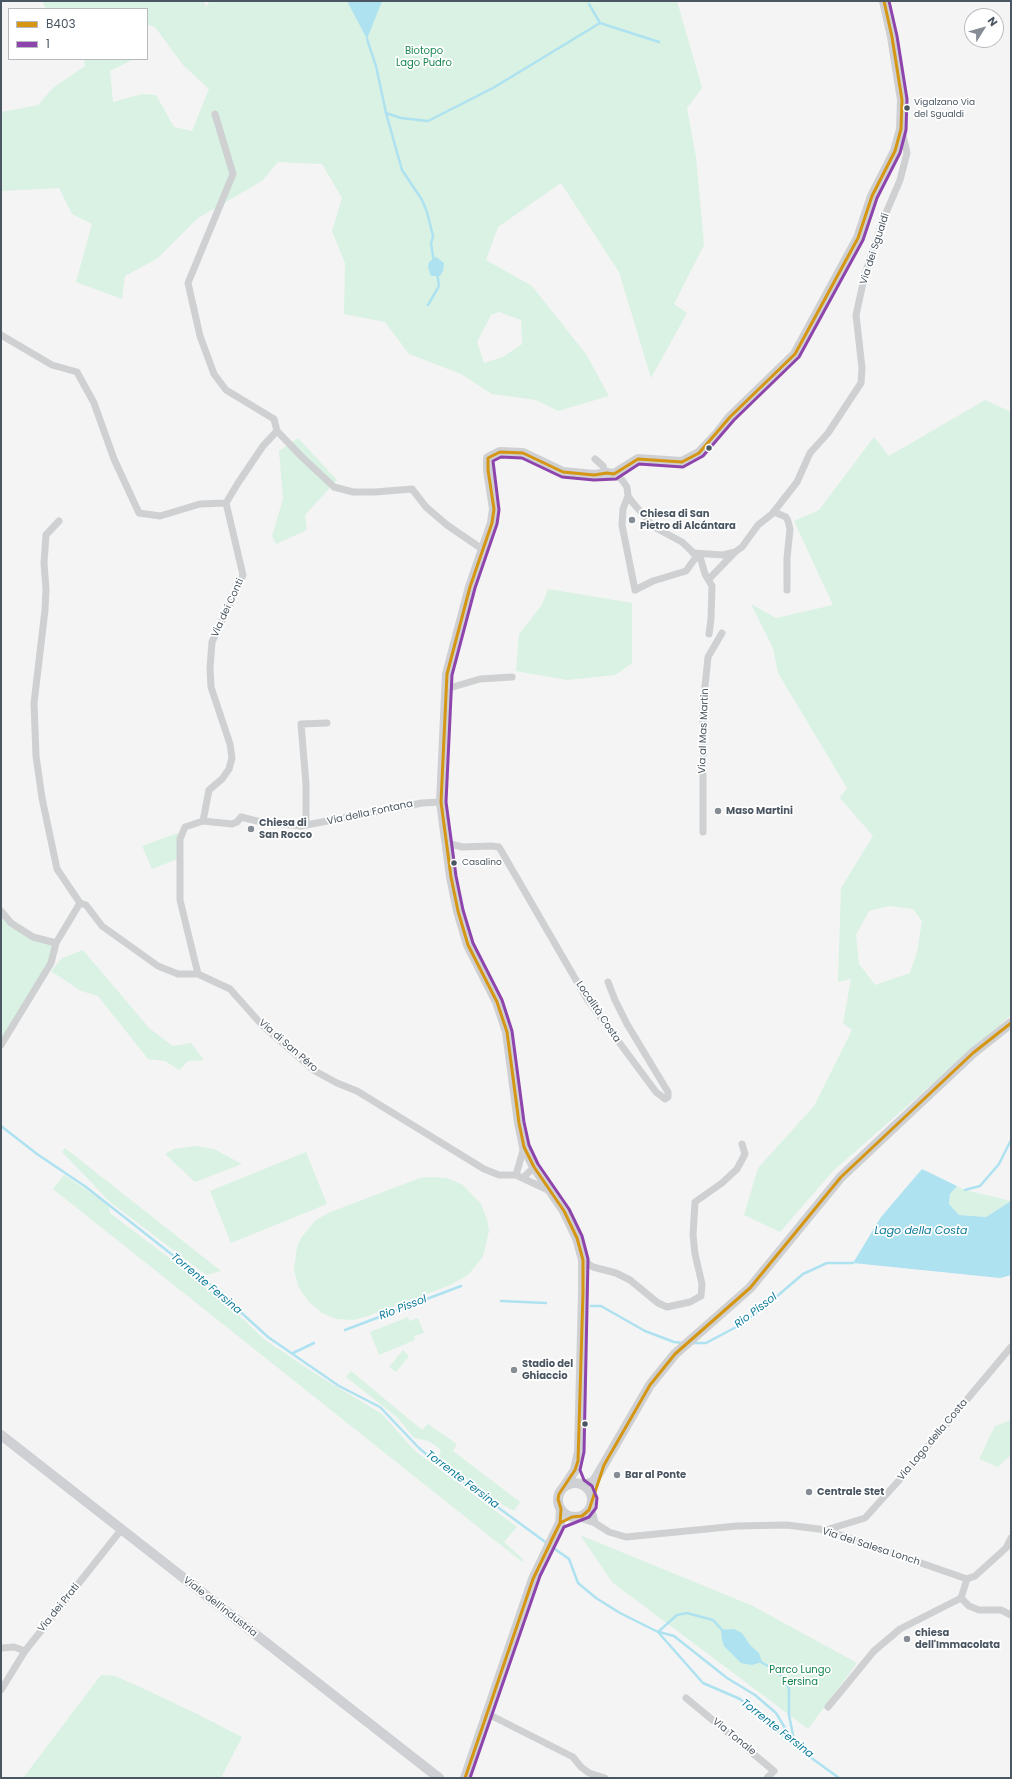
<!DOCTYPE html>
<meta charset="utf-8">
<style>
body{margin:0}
#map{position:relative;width:1012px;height:1779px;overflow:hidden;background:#f4f4f4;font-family:Poppins,sans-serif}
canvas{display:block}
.frame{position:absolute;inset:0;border:2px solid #4a5661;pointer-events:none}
.legend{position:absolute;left:8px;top:8px;width:140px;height:52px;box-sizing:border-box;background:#fff;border:1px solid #b7bbc0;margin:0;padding:5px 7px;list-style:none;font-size:12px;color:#4a5661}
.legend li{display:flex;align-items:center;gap:8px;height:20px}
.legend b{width:20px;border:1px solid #b7bbc0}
.north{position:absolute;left:964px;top:8px;width:40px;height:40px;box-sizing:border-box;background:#fff;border:1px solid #b7bbc0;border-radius:50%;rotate:53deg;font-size:11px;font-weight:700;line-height:16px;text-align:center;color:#4a5661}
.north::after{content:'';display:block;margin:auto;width:14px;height:18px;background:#868d94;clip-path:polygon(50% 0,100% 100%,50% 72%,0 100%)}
</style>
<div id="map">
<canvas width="1012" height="1779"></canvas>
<div class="frame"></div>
<ul class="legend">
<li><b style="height:5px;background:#d49613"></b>B403</li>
<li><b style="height:5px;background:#8e44ad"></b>1</li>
</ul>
<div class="north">N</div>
</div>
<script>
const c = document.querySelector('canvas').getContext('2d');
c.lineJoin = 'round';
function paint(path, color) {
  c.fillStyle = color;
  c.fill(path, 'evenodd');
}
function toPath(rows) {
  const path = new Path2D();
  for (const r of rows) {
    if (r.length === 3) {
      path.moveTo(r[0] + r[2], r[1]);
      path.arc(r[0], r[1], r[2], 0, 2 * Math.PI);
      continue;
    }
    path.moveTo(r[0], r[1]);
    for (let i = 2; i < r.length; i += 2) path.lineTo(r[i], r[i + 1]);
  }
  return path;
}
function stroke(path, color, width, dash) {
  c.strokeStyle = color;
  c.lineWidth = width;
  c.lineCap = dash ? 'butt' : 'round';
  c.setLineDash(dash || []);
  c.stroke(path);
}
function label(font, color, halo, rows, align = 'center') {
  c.font = font + ' Poppins,sans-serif';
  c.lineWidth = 3.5;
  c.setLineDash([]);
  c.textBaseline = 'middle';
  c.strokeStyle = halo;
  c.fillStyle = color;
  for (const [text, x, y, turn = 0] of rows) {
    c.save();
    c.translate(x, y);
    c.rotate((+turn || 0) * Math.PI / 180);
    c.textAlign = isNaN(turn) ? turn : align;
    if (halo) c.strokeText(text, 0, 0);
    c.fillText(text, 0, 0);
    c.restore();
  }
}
const green = toPath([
 [42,1,204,1,206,7,210,1,677,1,702,88,687,108,696,157,704,245,674,304,687,313,651,378,619,272,561,183,498,227,486,260,532,286,586,354,609,396,558,411,536,400,492,394,461,374,409,354,385,322,344,314,345,263,332,231,342,198,322,164,278,162,262,181,198,218,158,258,125,276,122,299,76,282,92,224,72,214,59,188,1,191,1,114,2,112,38,105,53,88,85,66,84,59,134,59,110,71,113,102,142,94,156,95,174,127,192,131,209,89,183,65,155,27,147,25,147,9,46,9],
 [499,312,521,320,522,344,503,357,484,363,477,342,491,315],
 [985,400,1011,412,1011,1015,833,1171,780,1232,744,1215,758,1168,814,1106,852,1030,843,1023,851,979,838,982,841,888,873,836,840,798,847,788,778,673,773,648,751,604,776,618,833,605,794,521,819,510,874,437,889,456],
 [889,906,913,909,922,921,917,952,910,973,875,985,859,964,856,935,869,911],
 [298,438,337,480,305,515,307,530,276,544,272,536,283,499,279,451],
 [548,589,632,603,632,663,615,675,567,680,516,671,519,634,542,605],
 [178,833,180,858,152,869,142,846],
 [1,914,10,927,32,938,54,944,50,963,1,1041],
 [83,950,149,1028,173,1046,191,1043,204,1060,188,1061,179,1070,165,1061,148,1059,98,996,81,991,51,971,62,958],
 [195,1146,214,1149,242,1164,195,1182,165,1154,174,1149],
 [65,1148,221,1271,206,1275,110,1202,62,1152],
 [306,1152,327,1204,231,1243,210,1191],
 [64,1175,108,1204,110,1213,215,1293,265,1340,319,1376,382,1414,415,1451,517,1527,504,1542,523,1559,522,1562,53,1189],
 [433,1177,447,1178,463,1185,481,1204,487,1219,489,1231,483,1257,468,1275,448,1286,365,1317,353,1320,336,1319,322,1313,308,1301,298,1286,294,1269,297,1247,301,1238,315,1221,328,1213,420,1178],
 [957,1186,965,1190,1011,1201,986,1217,959,1215,949,1204,950,1194],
 [408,1317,409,1321,418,1318,424,1333,414,1336,415,1340,379,1355,370,1332],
 [403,1350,409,1356,396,1372,389,1367],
 [351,1371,422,1430,428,1424,457,1444,453,1451,520,1502,514,1511,492,1499,439,1458,441,1450,429,1441,414,1438,398,1418,346,1377],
 [1011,1420,1011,1455,998,1467,979,1459,995,1426],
 [580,1535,753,1606,857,1663,808,1729,612,1582],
 [101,1675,115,1676,140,1687,195,1713,242,1737,221,1778,23,1778]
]);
const water = toPath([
 [347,1,382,1,367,39],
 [436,257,444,263,443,271,440,276,431,276,428,267,429,262],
 [922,1169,957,1186,950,1194,949,1204,959,1215,986,1217,1011,1201,1011,1275,1000,1278,853,1263,881,1217],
 [734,1629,742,1633,750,1645,759,1653,762,1662,752,1665,741,1663,724,1646,722,1640,721,1630]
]);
const stream = toPath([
 [589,4,600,23,659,42],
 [367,39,376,66,386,113,402,170,422,200,427,212,433,236,431,244,434,262],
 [386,113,401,118,428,121,493,88,600,23],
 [428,305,439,286,437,273],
 [1,1126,37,1154,86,1187,212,1286,268,1337,339,1386,380,1407,419,1448,432,1459,548,1544],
 [965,1190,980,1186,999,1164,1011,1140],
 [501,1301,546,1303],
 [591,1306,601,1306,645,1331,674,1342,683,1343],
 [345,1330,461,1286],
 [692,1343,706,1343,740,1325,762,1309,803,1274,827,1263,853,1263],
 [293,1353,314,1343],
 [552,1547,569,1559,578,1583,596,1598,620,1613,658,1632,703,1683,740,1699,795,1746,839,1778],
 [658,1632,677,1615,687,1613,713,1620,723,1631],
 [659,1632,674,1636,727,1678,755,1695,776,1713,794,1743],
 [759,1661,775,1670,784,1678,789,1689,789,1715,795,1745]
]);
const street = toPath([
 [215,114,233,174,188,283,200,336,214,374,226,390,274,419,277,431,302,457,334,487,353,492,375,492,412,489,426,507,447,525,482,549],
 [1,335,52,365,77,372,94,403,114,459,139,513,160,516,200,504,226,503],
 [595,459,603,466,605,473],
 [614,474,622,480,627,487,628,496,633,503,654,527,682,542,701,560,705,574,712,586,711,619,709,634],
 [628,496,623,509,622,525,635,590,653,581,686,571,696,557],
 [226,503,238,483,263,446,277,431],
 [774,512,786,517,788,521,790,529,787,558,787,590],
 [59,521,46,535,44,563,46,589,45,610,34,703,36,756,42,798,57,869,80,903,86,905,102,926,158,966,178,974,198,974,230,989,262,1025,315,1071,337,1083,357,1091,484,1169,499,1175,516,1175],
 [693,553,723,555,735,552],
 [709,579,735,552,742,547,758,525,772,514,797,482,810,453,828,433,861,383,862,368,856,315,865,274,883,220,900,180,907,153,902,131],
 [446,689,480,679,512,677],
 [203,821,209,790,222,779,229,769,232,758,230,744,211,687,210,668,212,642,243,575,226,503],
 [306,825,306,784,301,724,327,723],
 [703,832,703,711,705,686,708,657,722,633],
 [447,843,462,847,491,846,499,847,587,999,656,1092,665,1099,668,1097,668,1092,627,1024,615,1000,608,982],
 [1,911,11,923,33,937,56,943],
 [198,974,180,900,180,839,185,827,203,821,232,824,237,822,241,817,257,821,301,826,422,803,441,802],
 [1,1045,51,963,56,943,80,903],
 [516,1175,550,1191],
 [516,1175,524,1147],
 [523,1178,534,1167],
 [583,1260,593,1267,616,1273,630,1280,658,1303,667,1307,690,1302,701,1296,702,1284,695,1254,693,1235,695,1202,722,1183,737,1169,745,1154,742,1144],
 [591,1506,595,1523],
 [577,1517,595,1523,609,1532,626,1537,737,1526,787,1525,826,1530,967,1579,975,1576,1006,1548,1011,1538],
 [826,1530,865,1518,902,1477,1011,1347],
 [961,1598,969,1606,979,1610,1001,1610,1011,1615],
 [961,1598,967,1579],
 [1,1648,14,1647,25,1651],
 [1,1690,25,1651,121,1530],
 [686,1698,774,1771,767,1778],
 [828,1707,874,1651,900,1629,961,1598],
 [486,1713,573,1757,581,1767,589,1773,605,1778]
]);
const secondary = toPath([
 [1,1435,439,1778],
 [575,1500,17],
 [583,1485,593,1482,596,1478,650,1385,675,1354,750,1288,841,1177,973,1053,1011,1023],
 [564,1487,575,1470,579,1452,583,1292,583,1260,577,1238,564,1211,534,1167,524,1147,519,1123,507,1032,497,1002,468,945,458,911,451,877,441,802,447,674,470,587,492,523,494,509,488,470,488,458,500,452,523,453,563,472,594,475,607,473,614,474,638,459,682,462,699,453,716,435,730,417,795,354,858,238,872,196,895,151,901,129,902,100,892,37,884,1],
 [465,1778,533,1579,560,1523,561,1509]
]);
const bus1 = toPath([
 [551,1541,560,1523,572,1517,582,1516,589,1510,604,1465,650,1385,675,1354,750,1288,841,1177,973,1053,1011,1023],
 [465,1778,533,1579,560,1523,561,1509,558,1499,559,1494,575,1470,578,1461,583,1292,583,1260,577,1238,564,1211,534,1167,524,1147,519,1123,507,1032,497,1002,468,945,458,911,451,877,441,802,447,674,470,587,492,523,494,509,488,470,488,458,500,452,523,453,563,472,594,475,607,473,614,474,638,459,682,462,699,453,730,417,795,354,858,238,872,196,895,151,901,129,902,100,892,37,884,1]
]);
const bus2 = toPath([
 [470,1778,540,1576,564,1527,589,1517,596,1508,597,1498,592,1486,584,1480,580,1470,584,1452,588,1259,582,1236,569,1209,538,1164,529,1145,524,1122,512,1031,502,1000,473,943,463,910,456,876,446,802,452,675,475,588,497,524,499,510,493,461,501,457,522,458,562,477,594,480,616,479,639,464,683,467,703,456,734,420,799,357,863,240,877,198,900,153,906,130,907,99,897,36,889,1]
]);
const markers = [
 [907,108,3.5,"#4a5661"],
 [709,448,3.5,"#4a5661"],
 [632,520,4,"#868d94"],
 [718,811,4,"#868d94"],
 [251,829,4,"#868d94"],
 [454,863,3.5,"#4a5661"],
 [514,1370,4,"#868d94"],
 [585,1424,3.5,"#4a5661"],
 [617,1475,4,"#868d94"],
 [809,1492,4,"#868d94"],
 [907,1639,4,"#868d94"]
];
const busNames = [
 ["Vigalzano Via",914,103],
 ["del Sgualdi",914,115],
 ["Casalino",462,863]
];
const parkNames = [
 ["Biotopo",424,51],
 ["Lago Pudro",424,63],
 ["Parco Lungo",800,1670],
 ["Fersina",800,1682]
];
const streetNames = [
 ["Via dei Sgualdi",875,249,-72],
 ["Via dei Conti",228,608,-65],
 ["Via al Mas Martin",704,731,-88],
 ["Via della Fontana",370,813,-12],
 ["Località Costa",598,1012,56],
 ["Via di San Péro",288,1046,41],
 ["Via Lago della Costa",933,1440,-50],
 ["Via del Salesa Lonch",871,1547,18],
 ["Viale dell'industria",220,1607,38],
 ["Via dei Prati",59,1608,-51],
 ["Via Tonale",734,1737,39]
];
const poiNames = [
 ["Chiesa di San",640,514],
 ["Pietro di Alcántara",640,526],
 ["Maso Martini",726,811],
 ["Chiesa di",259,823],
 ["San Rocco",259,835],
 ["Stadio del",522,1364],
 ["Ghiaccio",522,1376],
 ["Bar al Ponte",625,1475],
 ["Centrale Stet",817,1492],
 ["chiesa",915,1633],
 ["dell'Immacolata",915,1645]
];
const waterNames = [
 ["Lago della Costa",921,1231],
 ["Torrente Fersina",206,1284,40],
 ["Rio Pissol",403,1308,-21],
 ["Rio Pissol",756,1311,-37],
 ["Torrente Fersina",462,1480,37],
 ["Torrente Fersina",777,1729,38]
];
paint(green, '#d9f2e3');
paint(water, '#aee2f0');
stroke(stream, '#aee2f0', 2.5);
stroke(street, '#ced0d2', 7);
stroke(secondary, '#ced0d4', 10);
stroke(bus1, '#d49613', 3);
stroke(bus2, '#8e44ad', 3);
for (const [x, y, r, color] of markers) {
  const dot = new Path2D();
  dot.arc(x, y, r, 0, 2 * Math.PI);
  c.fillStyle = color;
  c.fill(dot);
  stroke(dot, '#fff', 1.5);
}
label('9px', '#4a5661', '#fff', busNames, 'left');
label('10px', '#17864f', '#fff', parkNames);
label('10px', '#4a5661', '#fff', streetNames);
label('bold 10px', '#4a5661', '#fff', poiNames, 'left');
label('italic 11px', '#0c7c9b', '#fff', waterNames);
</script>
